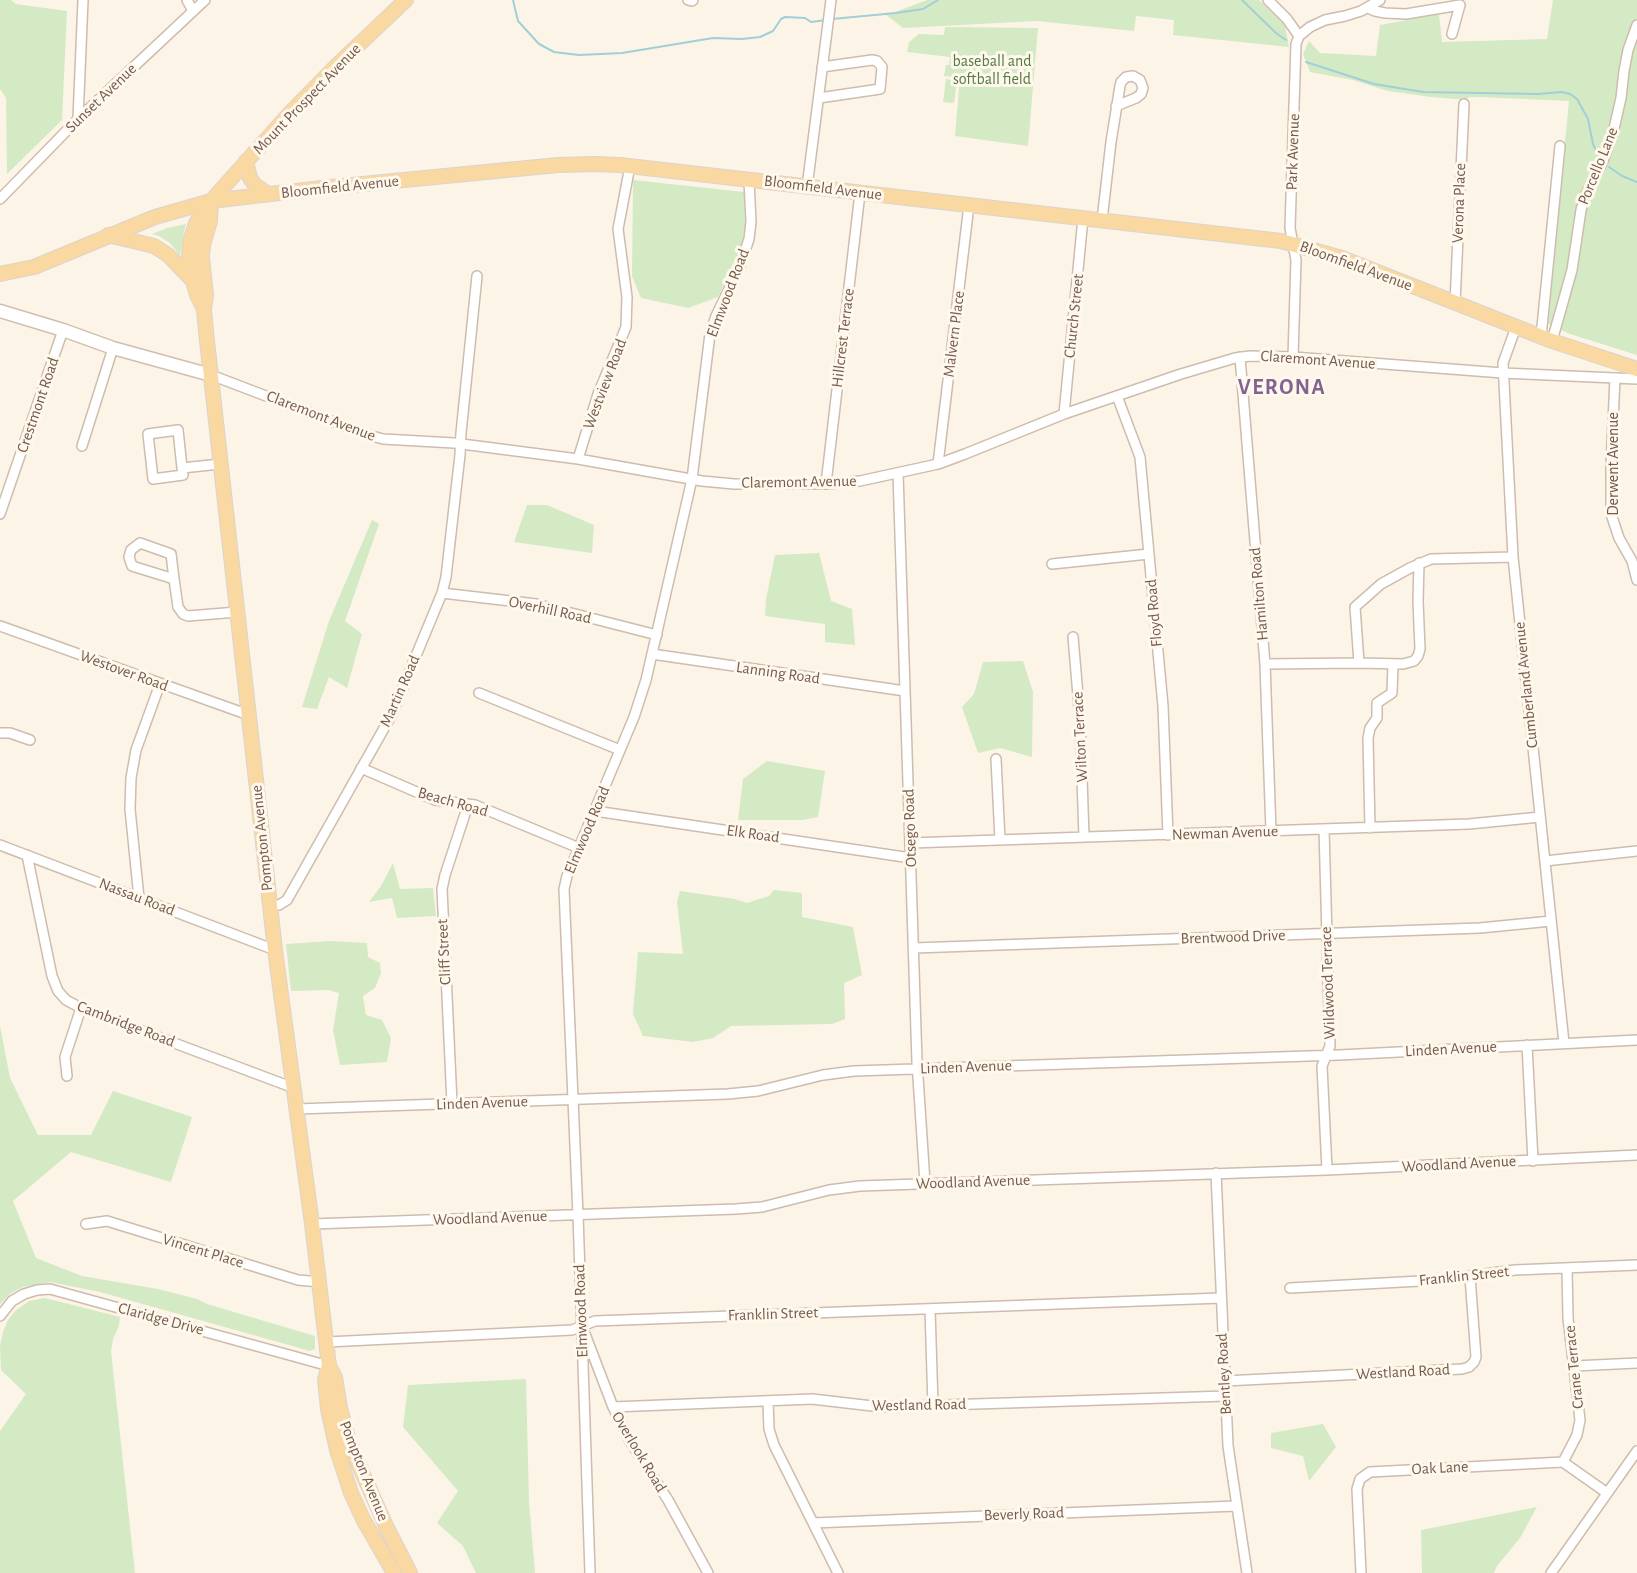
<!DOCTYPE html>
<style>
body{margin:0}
canvas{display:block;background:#fcf4e7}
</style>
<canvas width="1637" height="1573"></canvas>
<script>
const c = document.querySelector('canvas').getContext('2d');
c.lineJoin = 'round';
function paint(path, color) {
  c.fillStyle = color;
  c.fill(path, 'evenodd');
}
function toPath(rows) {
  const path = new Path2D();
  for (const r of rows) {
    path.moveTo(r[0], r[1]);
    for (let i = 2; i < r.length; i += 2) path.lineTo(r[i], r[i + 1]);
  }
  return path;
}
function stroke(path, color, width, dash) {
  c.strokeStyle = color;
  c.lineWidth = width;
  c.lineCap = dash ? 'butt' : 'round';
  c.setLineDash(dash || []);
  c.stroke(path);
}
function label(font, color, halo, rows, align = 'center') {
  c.font = font + ' "Alegreya Sans",sans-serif';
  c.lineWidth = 6;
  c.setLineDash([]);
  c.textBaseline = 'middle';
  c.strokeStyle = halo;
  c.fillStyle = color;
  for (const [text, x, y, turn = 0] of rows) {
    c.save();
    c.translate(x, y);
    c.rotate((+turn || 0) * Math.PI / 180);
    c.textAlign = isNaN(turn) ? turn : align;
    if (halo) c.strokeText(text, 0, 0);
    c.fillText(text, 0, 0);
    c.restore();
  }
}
const green = toPath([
 [0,0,11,0,16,4,67,11,62,120,7,174,6,98,0,89],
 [927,0,1259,0,1285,25,1289,47,1173,35,1174,20,1136,16,1134,31,1037,21,903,28,885,14,898,11],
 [1553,0,1637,0,1637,355,1570,334,1547,323,1569,101,1479,97,1469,97,1466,100,1431,97,1388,91,1353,80,1310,72,1303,54,1309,41,1320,53,1376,56,1380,25,1439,14,1442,42,1547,39],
 [945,27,1038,28,1028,146,955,136,960,78,944,76,946,65,949,65,950,57,907,52,909,42,919,34,944,35],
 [946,79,957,81,954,103,943,102],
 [633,180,744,192,745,226,742,244,718,297,688,308,641,298,632,276],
 [186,224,183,236,180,256,170,243,159,236,152,234,167,228],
 [527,505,547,505,594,525,592,553,514,542],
 [372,520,379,524,345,621,362,634,347,688,329,677,317,709,302,707,329,621],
 [819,553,831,601,852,609,855,645,825,642,825,624,765,616,766,599,775,555],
 [1023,661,1033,692,1032,757,1000,748,978,753,962,707,974,694,983,662],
 [767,761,825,771,818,817,803,820,738,820,743,779],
 [393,863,400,889,433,888,436,916,397,918,392,898,369,902,381,886],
 [774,890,802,893,802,917,853,927,862,975,844,983,845,1019,832,1024,731,1026,713,1038,693,1042,643,1036,633,1014,638,952,683,954,677,902,680,891,735,899,747,903,769,896],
 [330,941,367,943,368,957,380,963,381,973,375,988,363,996,366,1015,382,1020,391,1038,387,1062,340,1065,333,1030,339,993,328,990,291,991,286,944],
 [0,1026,10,1078,38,1135,91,1135,113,1091,192,1117,171,1182,71,1152,13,1201,36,1258,82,1276,158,1289,197,1299,207,1304,315,1336,315,1349,310,1351,100,1292,50,1282,23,1287,11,1293,0,1304],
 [45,1298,120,1317,119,1326,113,1339,111,1351,135,1573,0,1573,0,1431,26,1394,1,1370,0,1346,3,1332,8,1320,15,1311,29,1301],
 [526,1379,529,1502,535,1573,476,1573,463,1546,437,1523,458,1491,403,1427,408,1385],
 [1323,1424,1336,1447,1309,1481,1303,1456,1271,1448,1271,1433],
 [1537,1507,1520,1538,1497,1566,1494,1573,1422,1573,1421,1530]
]);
const stream = toPath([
 [513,0,518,21,539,44,554,52,579,55,622,53,713,38,742,39,760,37,773,31,781,19,785,17,805,18,811,22,827,20],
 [1242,0,1276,33,1286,40],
 [832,19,896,13,923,9,938,0],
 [1306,62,1374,84,1423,92,1538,94,1562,92,1570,94,1577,99,1588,119,1593,144,1599,157],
 [1609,167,1622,176,1637,182]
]);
const street = toPath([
 [187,0,193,11],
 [688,0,692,1,693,0],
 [1268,0,1287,19,1299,36],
 [1368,8,1375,11,1385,13,1406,14,1460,5,1452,34],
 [819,98,880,89,882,67,877,61,872,60,822,67],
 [78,119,83,0],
 [807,187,831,0],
 [0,199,78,119,205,0],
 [1102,220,1111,142,1120,86,1121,82,1126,77,1133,76,1140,80,1143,88,1141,94,1136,98,1116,106],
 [1455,303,1464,104],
 [1516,327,1503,363,1513,557,1564,1043],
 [1541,337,1560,146],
 [1552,341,1572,270,1581,210,1585,196,1603,161,1613,133,1621,98,1624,71,1628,50,1637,25],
 [1240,357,1265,664,1271,831],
 [1293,357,1296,260,1290,228,1296,44,1299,36,1310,27,1325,20,1345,16,1361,11,1380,0],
 [211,375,368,435,383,439,454,443,578,459,702,481,734,484,826,484,860,481,938,464,965,454,1064,414,1181,374,1235,358,1250,356,1293,357,1503,373,1637,379],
 [1615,378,1611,466,1611,514,1619,538,1632,561,1637,580],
 [1117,396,1140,457,1163,706,1168,835],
 [1064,414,1083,218],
 [82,446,113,348],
 [578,459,598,394,626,327,627,297,618,229,630,166],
 [938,464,969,205],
 [182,468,178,430,148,434,153,479,183,475,182,468,220,464],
 [898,473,917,1062,925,1183],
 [826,484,860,193],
 [0,514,63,330],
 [1052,564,1149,554],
 [174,579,171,554,140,543,131,550,129,557,132,566,174,579,178,607,183,614,188,616,237,612],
 [442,593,536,604,657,635],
 [0,626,249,715],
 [1073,637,1080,719,1084,837],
 [652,654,905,691],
 [1359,663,1355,607,1381,584,1410,568,1431,559,1513,557],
 [1265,664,1359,663,1403,664,1414,661,1418,656,1420,649,1418,601,1419,563],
 [479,693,620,750],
 [0,733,10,733,30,740],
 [996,759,1000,840],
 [361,768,435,800,475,805,579,848],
 [595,811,911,858],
 [1370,828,1368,738,1370,728,1377,718,1377,703,1392,693,1393,664],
 [1324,829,1330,1046,1322,1066,1327,1170],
 [910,843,1469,824,1540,817],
 [0,845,275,950],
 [27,855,52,976,58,991,66,1000,81,1008,294,1088],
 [1545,861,1637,851],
 [139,898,130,809,131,778,136,750,160,684],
 [270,905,279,905,287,900,391,716,442,593,446,577,460,455,461,433,477,276],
 [914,948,1480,928,1551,921],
 [1527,1045,1533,1161],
 [67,1076,65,1057,81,1008],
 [452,1103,442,889,445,875,468,805],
 [297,1109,728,1094,758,1091,823,1075,854,1071,1339,1055,1637,1040],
 [1216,1173,1228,1446,1247,1573],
 [86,1224,107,1221,298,1280,320,1282],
 [312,1224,736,1209,762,1207,829,1190,860,1186,1327,1170,1637,1155],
 [1290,1288,1439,1280,1515,1270,1637,1265],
 [930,1309,933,1406],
 [0,1316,12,1301,24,1294,37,1290,50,1289,329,1366],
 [585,1334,613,1407,630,1441,668,1500,708,1573],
 [327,1342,572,1330,595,1321,1221,1298],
 [1574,1366,1637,1363],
 [1225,1381,1462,1369,1469,1367,1474,1362,1476,1357,1470,1277],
 [768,1401,769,1429,774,1445,838,1573],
 [613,1407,812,1399,881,1407,1226,1396],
 [1563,1462,1577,1435,1580,1420,1568,1318,1567,1269],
 [813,1523,1236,1506],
 [590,1573,578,1215,564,889,567,876,634,717,646,680,692,479,710,334,716,316,740,266,749,239,751,222,749,180],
 [1361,1573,1357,1489,1360,1479,1370,1472,1563,1462,1607,1493],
 [1551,1573,1637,1451]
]);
const secondary = toPath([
 [0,311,63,330,113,348,211,375]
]);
const primary = toPath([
 [246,161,250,178,255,185,268,194],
 [211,201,210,221,203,245,202,257,206,295,204,309,206,332,275,950,312,1224,329,1366,335,1377,340,1408,350,1445,386,1526,410,1573],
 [108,235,154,246,168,255,193,281],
 [0,274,34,267,155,217,211,201,322,188,558,165,595,164,620,165,1281,241,1342,258,1552,341,1637,369],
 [203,307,197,295,193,281,189,256,190,242,196,223,211,201,289,114,334,68,406,0],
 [329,1366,325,1379,328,1409,337,1450,351,1493,363,1519,394,1573]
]);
const parkNames = [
 ["baseball and",992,61],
 ["softball field",992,79]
];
const streetNames = [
 ["Sunset Avenue",101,98,-44],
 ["Mount Prospect Avenue",307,99,-46],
 ["Park Avenue",1293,152,-88],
 ["Porcello Lane",1598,166,-68],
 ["Bloomfield Avenue",340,187,-6],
 ["Bloomfield Avenue",823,188,7],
 ["Verona Place",1459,203,-88],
 ["Bloomfield Avenue",1356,266,20],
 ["Elmwood Road",728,293,-69],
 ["Church Street",1074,316,-84],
 ["Malvern Place",954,334,-83],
 ["Hillcrest Terrace",843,338,-83],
 ["Claremont Avenue",1318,360,4],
 ["Westview Road",605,384,-69],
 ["Crestmont Road",38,405,-71],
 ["Claremont Avenue",321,416,21],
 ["Derwent Avenue",1613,464,-90],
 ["Claremont Avenue",799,482,-1],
 ["Hamilton Road",1259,594,-95],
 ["Overhill Road",550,610,12],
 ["Floyd Road",1154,613,-95],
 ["Westover Road",124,671,20],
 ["Lanning Road",778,673,8],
 ["Cumberland Avenue",1526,685,-96],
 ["Martin Road",400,691,-66],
 ["Wilton Terrace",1080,737,-93],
 ["Beach Road",453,802,16],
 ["Otsego Road",910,828,-92],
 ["Elmwood Road",587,830,-67],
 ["Newman Avenue",1225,833,-2],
 ["Elk Road",753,834,8],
 ["Pompton Avenue",262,838,-96],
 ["Nassau Road",137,897,21],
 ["Brentwood Drive",1233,937,-2],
 ["Cliff Street",444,952,-93],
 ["Wildwood Terrace",1328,983,-92],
 ["Cambridge Road",126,1024,21],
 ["Linden Avenue",1451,1049,-3],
 ["Linden Avenue",966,1067,-2],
 ["Linden Avenue",482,1103,-2],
 ["Woodland Avenue",1459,1164,-3],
 ["Woodland Avenue",973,1182,-2],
 ["Woodland Avenue",490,1218,-2],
 ["Vincent Place",203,1251,17],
 ["Franklin Street",1464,1276,-6],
 ["Elmwood Road",581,1311,-92],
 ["Franklin Street",773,1314,-2],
 ["Claridge Drive",161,1319,15],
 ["Crane Terrace",1574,1367,-96],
 ["Westland Road",1403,1372,-3],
 ["Bentley Road",1224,1374,-93],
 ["Westland Road",919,1405,-1],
 ["Overlook Road",639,1452,59],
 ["Oak Lane",1440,1468,-3],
 ["Pompton Avenue",364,1471,68],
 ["Beverly Road",1024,1514,-2]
];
const districtNames = [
 ["VERONA",1282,387]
];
paint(green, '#d4eac5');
stroke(stream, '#a2cfd7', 2);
stroke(street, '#cebcad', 12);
stroke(secondary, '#d3bead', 15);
stroke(primary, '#dbd4d0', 16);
stroke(street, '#fff', 9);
stroke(secondary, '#fff', 12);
stroke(primary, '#f9d8a1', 14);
label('16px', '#547b43', '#fff8ed', parkNames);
label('16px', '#765b4c', '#fff8ed', streetNames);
c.letterSpacing = '1.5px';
label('bold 22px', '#826392', '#fff8ed', districtNames);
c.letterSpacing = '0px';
</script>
